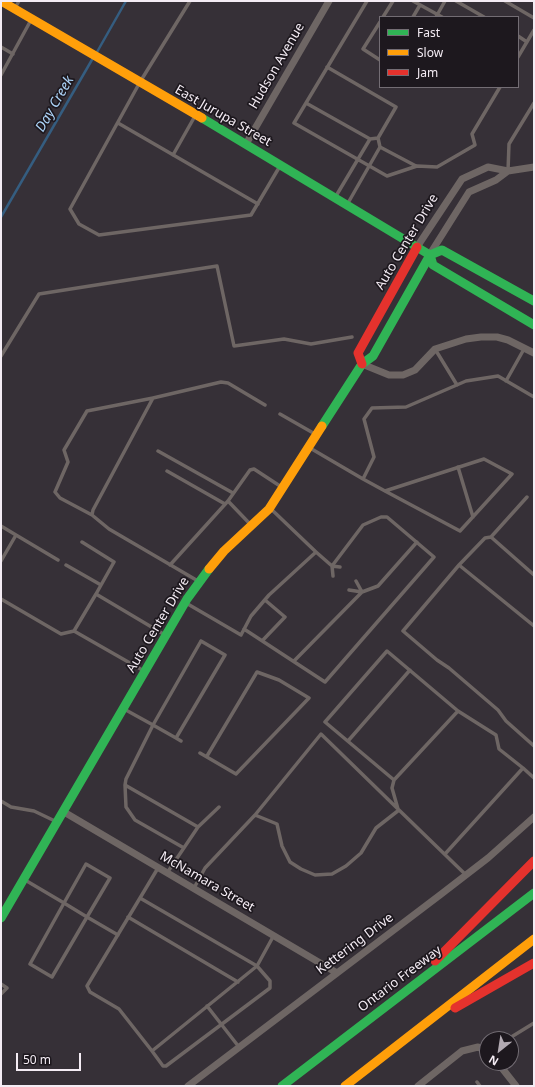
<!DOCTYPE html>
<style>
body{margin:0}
#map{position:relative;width:535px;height:1087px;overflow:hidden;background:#363037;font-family:"Noto Sans",sans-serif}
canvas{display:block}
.frame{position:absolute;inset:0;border:2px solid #f4ecf4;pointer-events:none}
.legend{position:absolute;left:379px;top:16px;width:140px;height:72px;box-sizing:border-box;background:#1d181e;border:1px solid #736d74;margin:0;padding:5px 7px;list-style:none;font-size:12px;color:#f4ecf4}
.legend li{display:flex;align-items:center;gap:8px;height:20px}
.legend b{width:20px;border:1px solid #736d74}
.north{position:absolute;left:479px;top:1031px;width:40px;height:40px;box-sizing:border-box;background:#1d181e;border:1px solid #736d74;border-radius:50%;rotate:210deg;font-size:11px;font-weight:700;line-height:16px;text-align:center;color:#f4ecf4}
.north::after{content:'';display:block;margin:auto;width:14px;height:18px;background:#b2aab2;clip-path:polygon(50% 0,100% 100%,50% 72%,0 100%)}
.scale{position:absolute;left:16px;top:1053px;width:65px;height:18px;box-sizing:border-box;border:2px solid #f4ecf4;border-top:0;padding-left:5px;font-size:12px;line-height:14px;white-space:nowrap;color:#f4ecf4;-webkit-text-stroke:3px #1d181e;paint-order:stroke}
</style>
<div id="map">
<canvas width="535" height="1087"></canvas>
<div class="frame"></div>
<ul class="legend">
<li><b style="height:5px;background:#30b455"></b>Fast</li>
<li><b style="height:5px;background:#ff9f0a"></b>Slow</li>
<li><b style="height:5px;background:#e5322d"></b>Jam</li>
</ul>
<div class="north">N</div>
<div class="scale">50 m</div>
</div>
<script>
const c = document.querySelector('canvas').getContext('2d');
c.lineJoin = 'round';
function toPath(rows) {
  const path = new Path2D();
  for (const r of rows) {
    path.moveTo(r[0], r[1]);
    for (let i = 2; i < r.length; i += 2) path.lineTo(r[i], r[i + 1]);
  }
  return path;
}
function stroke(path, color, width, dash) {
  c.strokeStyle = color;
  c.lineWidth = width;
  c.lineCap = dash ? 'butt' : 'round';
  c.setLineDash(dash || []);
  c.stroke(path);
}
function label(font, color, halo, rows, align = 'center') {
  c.font = font + ' "Noto Sans",sans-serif';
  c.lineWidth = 3.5;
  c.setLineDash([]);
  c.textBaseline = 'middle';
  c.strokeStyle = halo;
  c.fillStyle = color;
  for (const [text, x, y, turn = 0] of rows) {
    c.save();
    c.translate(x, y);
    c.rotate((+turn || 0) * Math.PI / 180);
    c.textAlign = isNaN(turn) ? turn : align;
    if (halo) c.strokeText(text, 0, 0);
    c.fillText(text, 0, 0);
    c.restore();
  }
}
const stream = toPath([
 [97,52,126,1],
 [1,217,93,58]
]);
const lane = toPath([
 [190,1,140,82,70,209,79,224,99,235,251,215,280,166],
 [367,1,294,123,387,176,417,166,437,167,475,145,472,134,500,87],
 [413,1,442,17],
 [456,1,484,17],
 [505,1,534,18],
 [15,8,19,1],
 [383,17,393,1],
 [413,17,420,5],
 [436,17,445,1],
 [380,22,363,49,380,60],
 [518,36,527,42],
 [1,47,13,54],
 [518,57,534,30],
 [327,67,396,107,378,138,380,147,348,203],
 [1,75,31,20],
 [306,103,370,139],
 [118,123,258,204],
 [380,147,416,166],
 [173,155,195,116],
 [508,171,509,144,534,103],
 [336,196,370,139,378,138],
 [435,349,457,385],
 [1,356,39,294,217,266,234,346,284,339,311,344,352,337],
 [506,381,524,349],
 [280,414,315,434],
 [310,448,363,479,374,457,364,419,372,408,406,407,466,381,498,376,534,397],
 [158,451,233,493],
 [458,467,473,517],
 [167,471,225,504],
 [363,479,385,491,460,531,512,474,484,459,385,491],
 [527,497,491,537,485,538,459,565,403,631,437,660,449,668,498,710,506,721,534,746],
 [228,501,251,525],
 [92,515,60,498,55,492,68,462,64,450,87,411,153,398],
 [1,526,16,535],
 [491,537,534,575],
 [82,542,114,562,96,594],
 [1,561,16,535,58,560],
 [66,565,101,585],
 [170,565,228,501,250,470,254,469,283,488],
 [459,565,534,626],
 [333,576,332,566,340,567],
 [198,581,109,529,92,515,93,510,153,398,221,382,228,383,265,405],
 [356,581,362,592],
 [349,590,362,592],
 [1,599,61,634,74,631],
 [186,603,241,635,251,616,269,595,316,552,270,508],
 [244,629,325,682,434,557,387,517,381,517,363,525,332,566,316,552],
 [263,640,285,617,265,600],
 [201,641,225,655,176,738,153,725,201,641],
 [294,661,362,592,378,586,417,542],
 [144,671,74,631,96,594,165,635],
 [124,709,153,725,126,779,125,785,198,827,167,873],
 [176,738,181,741],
 [348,741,410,670],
 [200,753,236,774,309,698,279,680,257,672,207,756],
 [394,780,325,722,387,651,458,711,496,735,499,749,523,768],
 [125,785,126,807,135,820,184,848],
 [1,801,11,807,34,811,57,822],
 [398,809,392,788,394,780,458,711],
 [255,815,321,734,399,810],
 [198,827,219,807],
 [445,854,523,768,534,778],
 [25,880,64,903,30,964,52,977,87,917,110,878,86,864,64,903,87,917,118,935],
 [194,888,205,868,255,815,277,824,282,846,290,862,301,869,315,875,332,874,346,866,361,853,376,828,399,810,466,875],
 [140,898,158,868],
 [128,917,238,982],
 [1,984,7,988,1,994],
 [207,1006,239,1047],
 [508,1039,534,1023],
 [152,1051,257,966,140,898,87,986,90,992,119,1009,152,1051,163,1066,166,1066,270,988,270,981,257,966,274,935],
 [477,1082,480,1086]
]);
const street = toPath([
 [246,144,329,1],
 [417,247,462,179,488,167,508,171,534,167],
 [430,254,469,192,496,180,508,171],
 [362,364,389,375,403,375,415,370,435,349,466,339,481,337,497,337,508,340,534,353],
 [64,812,337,973],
 [498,1063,516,1086],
 [188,1086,440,895,488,858,534,817],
 [418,1086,462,1051,478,1047,487,1051]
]);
const fast = toPath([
 [202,118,430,255,433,265,534,325],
 [430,255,442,250,534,301],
 [322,426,362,364,373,356,430,255],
 [1,918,187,599,209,569],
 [282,1086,534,893]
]);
const slow = toPath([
 [1,1,202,118],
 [209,569,224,551,269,509,322,426],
 [345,1086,534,939]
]);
const jam = toPath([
 [362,364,358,353,417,247],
 [435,961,534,861],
 [455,1008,534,963]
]);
const streetNames = [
 ["Hudson Avenue",277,66,-60],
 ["East Jurupa Street",223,116,30],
 ["Auto Center Drive",407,242,-59],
 ["Auto Center Drive",158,625,-59],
 ["McNamara Street",207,882,30],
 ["Kettering Drive",355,944,-37],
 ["Ontario Freeway",400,979,-37]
];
const waterNames = [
 ["Day Creek",55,104,-60]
];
stroke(stream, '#355d80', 2.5);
stroke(lane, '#6e6664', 3.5);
stroke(street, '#6e6664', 7);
stroke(fast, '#30b455', 9);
stroke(slow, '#ff9f0a', 9);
stroke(jam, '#e5322d', 9);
label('13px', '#f4ecf4', '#1d181e', streetNames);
label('italic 14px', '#acd3f7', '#1d181e', waterNames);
</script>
